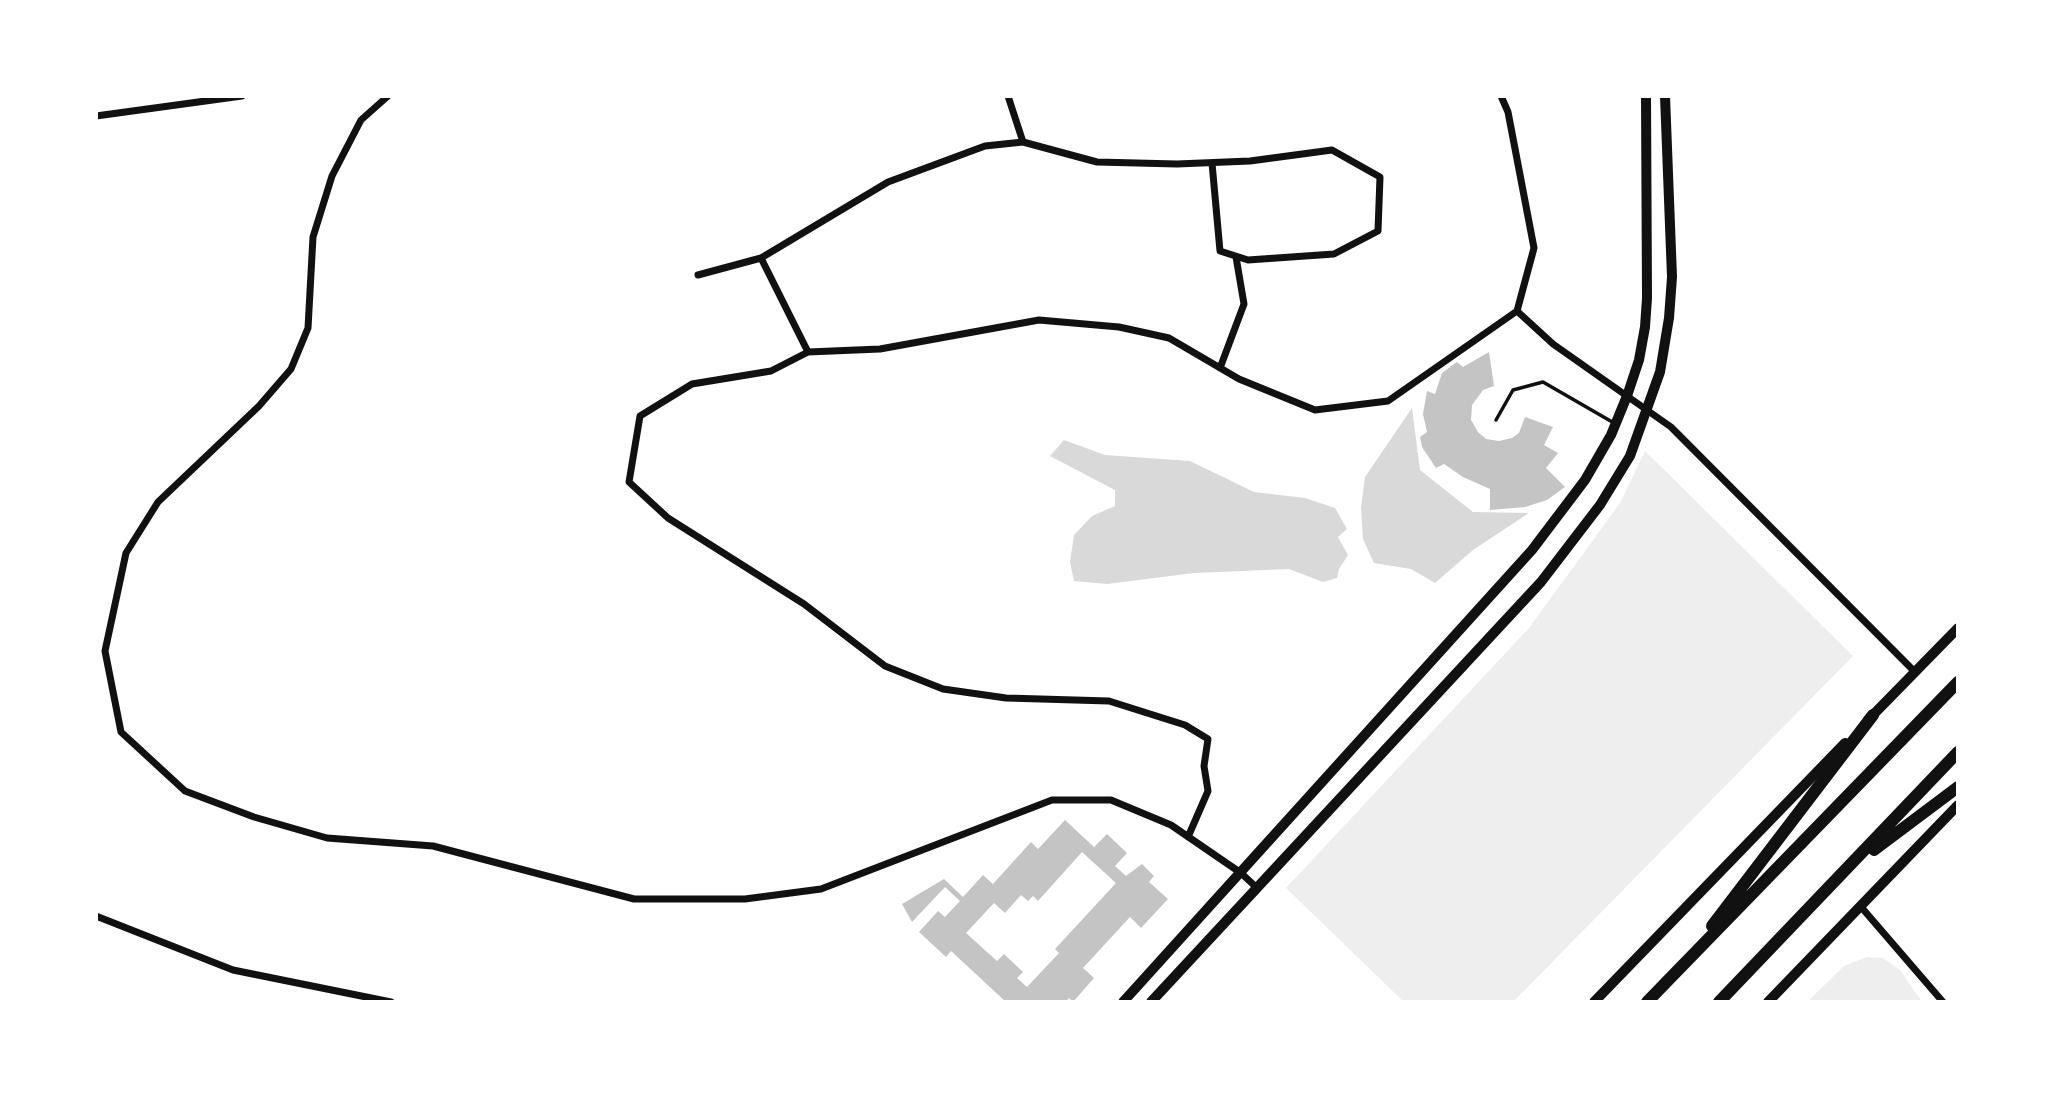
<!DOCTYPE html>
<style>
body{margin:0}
#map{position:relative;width:2054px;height:1098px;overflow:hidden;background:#fff;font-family:"Archivo Narrow",sans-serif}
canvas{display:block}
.frame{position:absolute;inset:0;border:98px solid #fff;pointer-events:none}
</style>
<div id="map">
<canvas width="2054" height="1098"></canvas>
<div class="frame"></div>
</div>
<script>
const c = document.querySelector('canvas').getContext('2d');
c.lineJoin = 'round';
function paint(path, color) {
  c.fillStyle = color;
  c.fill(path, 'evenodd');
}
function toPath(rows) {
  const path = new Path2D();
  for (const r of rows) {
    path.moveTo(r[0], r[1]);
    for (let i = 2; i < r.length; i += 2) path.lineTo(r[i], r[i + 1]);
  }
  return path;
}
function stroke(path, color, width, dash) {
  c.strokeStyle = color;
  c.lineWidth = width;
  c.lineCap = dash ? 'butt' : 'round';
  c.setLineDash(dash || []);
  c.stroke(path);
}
const green = toPath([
 [1645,451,1853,656,1513,1002,1404,1002,1286,888,1529,628,1620,503],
 [1867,957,1883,958,1900,970,1922,1002,1807,1002,1844,966]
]);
const water = toPath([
 [1412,408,1420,470,1473,512,1529,513,1473,550,1435,583,1411,569,1374,563,1363,539,1361,507,1365,477],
 [1064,440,1105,455,1190,461,1254,492,1305,498,1335,508,1347,529,1338,537,1348,555,1339,569,1337,578,1323,582,1289,569,1194,573,1107,584,1074,581,1070,562,1074,535,1092,516,1115,506,1115,490,1050,456]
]);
const building = toPath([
 [1489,352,1494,386,1483,390,1472,405,1471,420,1478,432,1486,439,1499,441,1512,438,1519,433,1525,417,1553,427,1544,445,1558,453,1546,468,1565,487,1547,500,1525,507,1490,510,1490,489,1463,477,1444,464,1436,468,1422,447,1420,437,1427,432,1423,414,1427,391,1435,394,1442,373,1457,362,1463,367],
 [1065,820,1094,847,1107,834,1127,853,1115,866,1126,876,1142,864,1154,876,1149,882,1168,899,1141,928,1130,917,1083,968,1094,978,1073,1002,1069,998,1066,1002,1006,1002,951,951,946,957,919,932,938,911,945,917,960,901,945,887,912,922,902,904,944,879,963,897,983,875,993,884,1031,842,1038,849],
 [1082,852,1116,883,1055,949,1059,953,1027,987,1017,978,1023,972,1004,954,997,961,966,933,994,903,1005,913,1021,895,1028,901,1033,896,1038,901]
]);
const service = toPath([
 [1496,420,1513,390,1543,382,1614,423]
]);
const minor = toPath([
 [388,96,361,120,332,176,313,237,308,328,291,369,259,406,158,502,126,553,105,651,121,732,185,791,254,817,327,838,433,846,634,899,745,899,821,889,1052,800,1111,800,1171,825,1241,873,1257,888],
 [1008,96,1023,142],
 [1501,96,1508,112,1534,248,1517,311,1553,344,1671,427,1915,672],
 [96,116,242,96],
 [698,275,761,258],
 [808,352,761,258,888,182,985,146,1023,142,1097,162,1177,164,1250,161,1332,150,1380,177,1378,231,1334,254,1248,260,1220,251,1212,163],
 [1220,368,1244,304,1236,257],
 [1188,837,1208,791,1204,766,1208,739,1185,725,1109,701,1006,698,943,689,885,666,804,604,668,518,629,482,640,416,692,384,771,371,808,352,880,349,1039,320,1119,327,1169,338,1239,379,1315,410,1388,401,1517,311],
 [1862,908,1943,1002],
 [96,916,233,970,391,1002]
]);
const tertiary = toPath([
 [1868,720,1958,628],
 [1594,1002,1845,743],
 [1768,1002,1958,805]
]);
const secondary = toPath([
 [1123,1002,1532,550,1585,480,1611,435,1627,396,1639,360,1645,327,1647,298,1646,96],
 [1151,1002,1541,582,1600,505,1630,456,1660,372,1669,318,1672,277,1665,96]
]);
const trunk = toPath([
 [1874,850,1958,787],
 [1712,926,1873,715],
 [1647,1002,1958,682],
 [1719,1002,1958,752]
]);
paint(green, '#eee');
paint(water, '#d9d9d9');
paint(building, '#c4c4c4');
stroke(service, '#111', 3.5);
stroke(minor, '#111', 7);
stroke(tertiary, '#111', 10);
stroke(secondary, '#111', 10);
stroke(trunk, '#111', 12);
</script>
